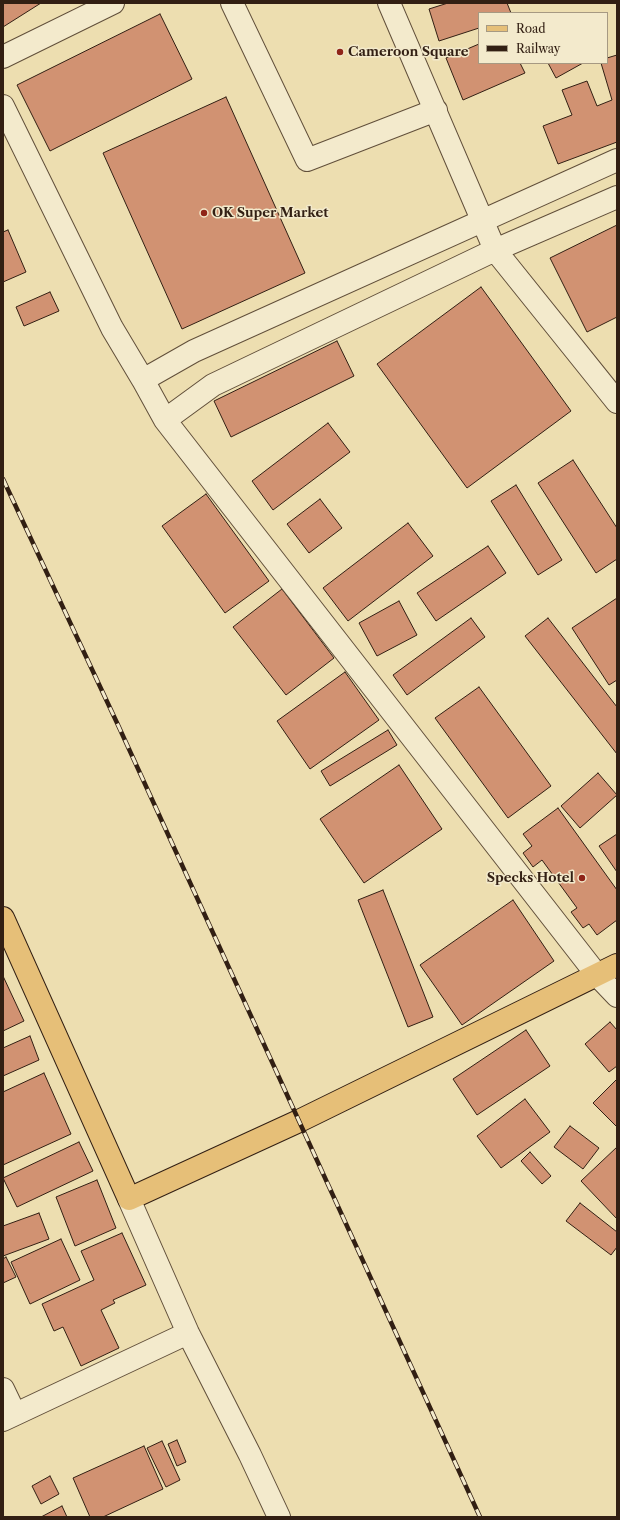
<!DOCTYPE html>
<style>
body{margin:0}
#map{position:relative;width:620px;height:1520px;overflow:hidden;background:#eddeb0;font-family:"Libre Caslon Text",serif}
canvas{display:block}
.frame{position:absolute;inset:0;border:4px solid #321f13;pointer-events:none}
.legend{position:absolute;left:478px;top:12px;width:130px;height:52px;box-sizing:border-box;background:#f3eacc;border:1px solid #a69982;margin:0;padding:5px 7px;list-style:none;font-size:12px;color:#321f13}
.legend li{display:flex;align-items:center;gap:8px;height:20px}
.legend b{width:20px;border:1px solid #a69982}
</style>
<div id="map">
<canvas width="620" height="1520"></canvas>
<div class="frame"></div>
<ul class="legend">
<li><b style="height:5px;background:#e6bf78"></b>Road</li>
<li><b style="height:5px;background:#321f13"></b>Railway</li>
</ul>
</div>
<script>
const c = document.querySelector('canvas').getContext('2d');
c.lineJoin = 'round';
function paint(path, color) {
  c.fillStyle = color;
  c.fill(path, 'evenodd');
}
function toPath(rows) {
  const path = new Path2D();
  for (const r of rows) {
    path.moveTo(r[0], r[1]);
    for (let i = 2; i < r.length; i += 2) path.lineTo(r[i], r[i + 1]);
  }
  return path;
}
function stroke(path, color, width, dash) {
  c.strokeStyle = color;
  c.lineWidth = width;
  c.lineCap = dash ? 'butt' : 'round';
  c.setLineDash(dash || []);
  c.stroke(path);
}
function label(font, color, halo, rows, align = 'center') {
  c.font = font + ' "Libre Caslon Text",serif';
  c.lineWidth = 3;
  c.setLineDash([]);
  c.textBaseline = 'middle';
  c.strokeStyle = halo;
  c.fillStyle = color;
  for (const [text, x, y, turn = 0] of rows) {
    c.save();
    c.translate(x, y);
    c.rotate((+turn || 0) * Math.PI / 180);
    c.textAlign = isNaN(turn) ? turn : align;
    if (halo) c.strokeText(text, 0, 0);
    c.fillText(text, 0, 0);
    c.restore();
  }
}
const building = toPath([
 [3,3,41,3,3,27,3,3],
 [448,3,507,3,511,13,479,13,479,28,439,41,429,9,448,3],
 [160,14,192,79,50,151,17,85,160,14],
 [479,44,479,63,520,63,525,73,463,100,446,58,479,44],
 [617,55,617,142,558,164,543,126,572,115,562,90,587,81,597,106,612,100,601,63,607,63,607,58,617,55],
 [548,63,583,63,556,78,548,63],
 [226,97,305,273,182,329,103,153,226,97],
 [617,225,617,317,587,332,550,258,617,225],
 [8,230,26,272,3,282,3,232,8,230],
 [481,287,571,411,467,488,377,364,481,287],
 [50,292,59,311,24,326,16,307,50,292],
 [337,341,354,376,231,437,214,401,337,341],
 [328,423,350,452,273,510,252,481,328,423],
 [573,460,617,528,617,559,596,573,538,483,573,460],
 [516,485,562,560,538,575,491,501,516,485],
 [206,494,269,581,225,613,162,526,206,494],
 [320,499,342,528,309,553,287,524,320,499],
 [408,523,433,556,348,621,323,588,408,523],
 [488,546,506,573,436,621,417,593,488,546],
 [282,589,334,658,286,695,233,627,282,589],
 [617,598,617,680,609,685,572,628,617,598],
 [399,601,417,635,377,656,359,623,399,601],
 [471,618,485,637,407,695,393,675,471,618],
 [548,618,617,707,617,754,525,636,548,618],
 [345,672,379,720,310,769,277,721,345,672],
 [479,687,551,786,508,818,435,718,479,687],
 [388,730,397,745,330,786,321,771,388,730],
 [399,765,442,829,364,883,320,819,399,765],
 [598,773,617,795,580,828,561,806,598,773],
 [558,808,617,890,617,920,597,935,589,924,583,928,571,912,577,908,542,860,533,867,523,853,532,846,523,834,558,808],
 [617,834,617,872,599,846,617,834],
 [383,890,433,1017,408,1027,358,900,383,890],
 [513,900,554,961,462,1025,420,965,513,900],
 [3,976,24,1021,3,1031,3,976],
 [610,1022,617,1030,617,1066,609,1072,585,1044,610,1022],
 [526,1030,550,1066,477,1115,453,1079,526,1030],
 [30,1036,39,1060,3,1076,3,1048,30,1036],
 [44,1073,71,1134,3,1165,3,1092,44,1073],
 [617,1079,617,1127,593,1103,617,1079],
 [525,1099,550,1132,501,1168,477,1136,525,1099],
 [570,1126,599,1148,583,1169,554,1147,570,1126],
 [79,1142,93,1171,17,1207,3,1178,79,1142],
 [617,1147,617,1219,581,1181,617,1147],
 [530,1152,551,1176,542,1184,521,1161,530,1152],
 [97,1180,116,1228,75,1246,56,1197,97,1180],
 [580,1203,617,1232,617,1247,611,1255,566,1221,580,1203],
 [39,1213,49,1239,3,1256,3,1226,39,1213],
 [122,1233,146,1285,113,1300,115,1303,101,1310,119,1348,81,1366,63,1327,54,1331,42,1304,94,1280,81,1251,122,1233],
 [61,1239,80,1280,30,1304,11,1262,61,1239],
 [6,1257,16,1277,3,1283,3,1259,6,1257],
 [177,1440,186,1462,177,1466,168,1444,177,1440],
 [162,1441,180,1480,166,1487,147,1448,162,1441],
 [144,1446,163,1489,103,1517,90,1517,73,1478,144,1446],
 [50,1476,59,1494,41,1504,32,1486,50,1476],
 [62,1506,67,1517,41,1517,62,1506]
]);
const minor = toPath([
 [232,3,307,160,436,110],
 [389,3,495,250,617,402],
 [3,57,113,3],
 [3,106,112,328,143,380,165,420,597,975,617,996],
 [143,380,194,351,617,160],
 [165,420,213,385,495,250,617,197],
 [129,1199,188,1333,250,1455,279,1517],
 [3,1389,15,1414],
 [3,1420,188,1333]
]);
const major = toPath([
 [3,918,129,1199,299,1121,617,965]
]);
const rail = toPath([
 [3,479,118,725,480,1517]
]);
const markers = [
 [340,52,4,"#8f2418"],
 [204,213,4,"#8f2418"],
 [582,878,4,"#8f2418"]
];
const poiNames = [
 ["Cameroon Square",348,52],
 ["OK Super Market",212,213],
 ["Specks Hotel",574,878,"right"]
];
paint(building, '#d19272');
stroke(building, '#321f13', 1);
stroke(minor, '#614f3a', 24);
stroke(major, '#321f13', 24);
stroke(minor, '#f3eacc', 22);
stroke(major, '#e6bf78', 22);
stroke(rail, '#321f13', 4.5);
stroke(rail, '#f3eacc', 3, [9]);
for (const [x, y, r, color] of markers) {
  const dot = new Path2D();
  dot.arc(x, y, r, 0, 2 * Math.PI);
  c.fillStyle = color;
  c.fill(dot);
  stroke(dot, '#f3eacc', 1.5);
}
label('bold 13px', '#321f13', '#f3eacc', poiNames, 'left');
</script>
